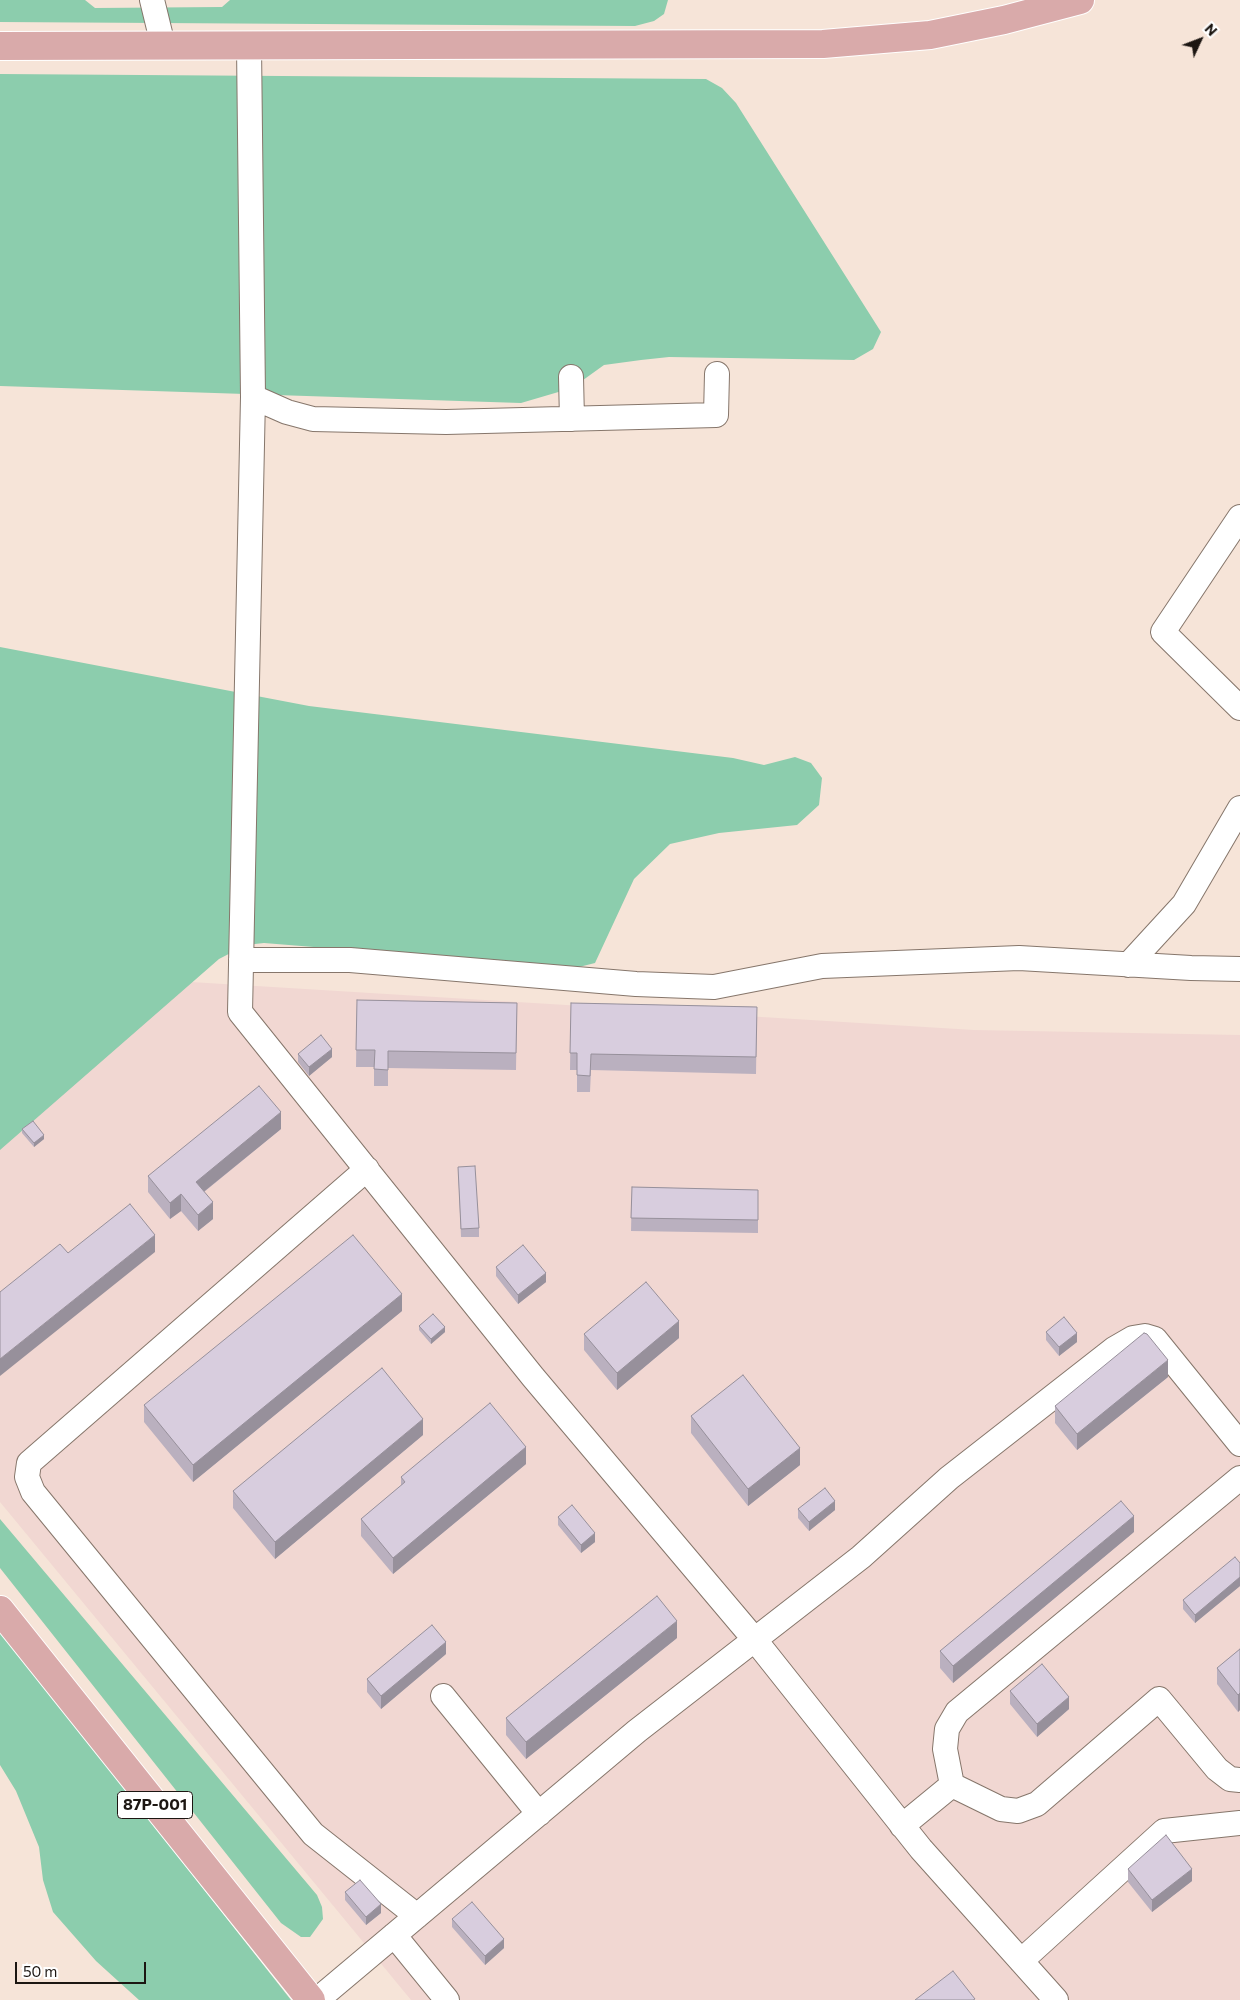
<!DOCTYPE html>
<meta charset="utf-8">
<style>
body{margin:0}
#map{position:relative;width:1240px;height:2000px;overflow:hidden;background:#f6e4d8;font-family:Commissioner,sans-serif}
canvas{display:block}
.north{position:absolute;left:1175px;top:15px;width:50px;height:50px;-webkit-text-stroke:4px #fff;paint-order:stroke;rotate:47deg;font-size:14px;font-weight:700;line-height:20px;text-align:center;color:#1c1612}
.north::after{content:'';display:block;margin:auto;width:18px;height:22px;background:#1c1612;clip-path:polygon(50% 0,100% 100%,50% 72%,0 100%)}
.scale{position:absolute;left:15px;top:1962px;width:131px;height:22px;box-sizing:border-box;border:2px solid #1c1612;border-top:0;padding-left:6px;font-size:15px;line-height:18px;white-space:nowrap;color:#1c1612;-webkit-text-stroke:4px #fff;paint-order:stroke}
</style>
<div id="map">
<canvas width="1240" height="2000"></canvas>
<div class="north">N</div>
<div class="scale">50 m</div>
</div>
<script>
const c = document.querySelector('canvas').getContext('2d');
c.lineJoin = 'round';
function paint(path, color) {
  c.fillStyle = color;
  c.fill(path, 'evenodd');
}
function toPath(rows) {
  const path = new Path2D();
  for (const r of rows) {
    path.moveTo(r[0], r[1]);
    for (let i = 2; i < r.length; i += 2) path.lineTo(r[i], r[i + 1]);
  }
  return path;
}
function stroke(path, color, width, dash) {
  c.strokeStyle = color;
  c.lineWidth = width;
  c.lineCap = dash ? 'butt' : 'round';
  c.setLineDash(dash || []);
  c.stroke(path);
}
function label(font, color, halo, rows, align = 'center') {
  c.font = font + ' Commissioner,sans-serif';
  c.lineWidth = 4.5;
  c.setLineDash([]);
  c.textBaseline = 'middle';
  c.strokeStyle = halo;
  c.fillStyle = color;
  for (const [text, x, y, turn = 0] of rows) {
    c.save();
    c.translate(x, y);
    c.rotate((+turn || 0) * Math.PI / 180);
    c.textAlign = isNaN(turn) ? turn : align;
    if (halo) c.strokeText(text, 0, 0);
    c.fillText(text, 0, 0);
    c.restore();
  }
}
const industrial = toPath([
 [191,982,974,1030,1240,1035,1240,2000,411,2000,0,1502,0,1124]
]);
const green = toPath([
 [0,0,85,0,95,8,222,7,230,0,668,0,664,14,654,21,635,26,0,22],
 [0,74,706,79,722,88,736,103,881,332,873,349,854,360,669,357,641,360,604,365,572,388,521,403,0,386],
 [0,647,309,706,733,758,764,765,795,757,811,763,822,778,819,805,797,825,719,833,670,844,634,879,595,963,575,968,264,943,246,945,219,959,0,1150],
 [0,1519,317,1895,322,1907,323,1919,310,1937,301,1937,281,1923,0,1568],
 [0,1631,291,2000,139,2000,96,1961,53,1912,43,1880,39,1847,16,1791,0,1765]
]);
const minor = toPath([
 [152,0,163,45],
 [249,46,253,397,240,1012,533,1377,755,1640,921,1849,1056,2000],
 [571,377,572,419],
 [253,397,287,412,313,419,446,422,716,415,717,374],
 [1240,517,1163,632,1240,708],
 [241,960,350,960,636,984,714,987,822,966,1019,958,1191,968,1240,969],
 [1128,965,1184,904,1240,808],
 [367,1169,29,1463,27,1477,33,1492,313,1834,417,1916],
 [443,1696,539,1814],
 [952,1785,945,1749,947,1729,957,1712,1240,1478],
 [902,1826,952,1785,1001,1809,1018,1811,1037,1804,1159,1699,1217,1769,1230,1779,1240,1780],
 [394,1935,447,2000],
 [1021,1961,1164,1831,1240,1823],
 [317,2000,637,1731,861,1557,949,1478,1114,1349,1133,1338,1145,1336,1155,1339,1240,1444]
]);
const major = toPath([
 [0,46,823,44,930,35,1004,20,1080,0],
 [0,1610,311,2000]
]);
const wall = toPath([
 [357,1000,517,1003,516,1070,388,1068,388,1086,374,1086,374,1067,356,1067],
 [571,1003,757,1007,756,1074,591,1070,590,1092,577,1092,577,1070,570,1070],
 [298,1054,332,1057,309,1076,298,1062],
 [22,1129,44,1139,34,1147,22,1133],
 [281,1129,204,1192,213,1219,198,1231,181,1211,170,1219,148,1192,148,1176],
 [458,1167,479,1228,479,1237,461,1237],
 [632,1187,758,1190,758,1233,631,1231],
 [496,1267,546,1282,518,1304,496,1276],
 [402,1311,193,1482,144,1422,144,1405],
 [419,1326,445,1332,431,1344,419,1330],
 [1046,1332,1077,1342,1059,1356,1046,1340],
 [584,1334,679,1338,617,1390,584,1350],
 [1168,1377,1077,1450,1055,1423,1055,1406],
 [691,1416,800,1465,748,1506,691,1433],
 [423,1435,275,1559,233,1508,233,1491],
 [526,1464,393,1574,361,1536,361,1519,401,1486,401,1477],
 [798,1509,835,1510,809,1531,798,1518],
 [558,1517,595,1542,581,1553,558,1525],
 [1134,1532,953,1683,940,1668,940,1651],
 [1240,1563,1240,1586,1195,1623,1183,1609,1183,1600],
 [677,1638,526,1759,506,1735,506,1718],
 [1240,1649,1240,1710,1238,1712,1217,1684,1217,1668],
 [446,1654,381,1709,367,1692,367,1679],
 [1010,1691,1069,1709,1037,1737,1010,1704],
 [1128,1869,1192,1881,1152,1912,1128,1882],
 [345,1892,381,1913,366,1925,345,1900],
 [452,1919,504,1948,485,1965,452,1927]
]);
const shadedWall = toPath([
 [332,1049,332,1057,309,1076,309,1067],
 [281,1112,281,1129,196,1198,196,1182],
 [44,1135,44,1139,34,1147,34,1143],
 [181,1194,181,1211,170,1219,170,1203],
 [213,1202,213,1219,198,1231,198,1215],
 [155,1235,155,1252,0,1376,0,1359],
 [546,1273,546,1282,518,1304,518,1295],
 [402,1294,402,1311,193,1482,193,1465],
 [679,1321,679,1338,617,1390,617,1373],
 [445,1327,445,1332,431,1344,431,1339],
 [1077,1333,1077,1342,1059,1356,1059,1347],
 [1168,1360,1168,1377,1077,1450,1077,1434],
 [423,1419,423,1435,275,1559,275,1542],
 [526,1447,526,1464,393,1574,393,1558],
 [800,1448,800,1465,748,1506,748,1489],
 [835,1501,835,1510,809,1531,809,1522],
 [1134,1516,1134,1532,953,1683,953,1666],
 [595,1533,595,1542,581,1553,581,1545],
 [1240,1577,1240,1586,1195,1623,1195,1615],
 [677,1621,677,1638,526,1759,526,1742],
 [446,1642,446,1654,381,1709,381,1696],
 [1240,1693,1240,1710,1238,1712,1238,1695],
 [1069,1697,1069,1709,1037,1737,1037,1724],
 [1192,1869,1192,1881,1152,1912,1152,1900],
 [381,1904,381,1913,366,1925,366,1917],
 [504,1939,504,1948,485,1965,485,1956]
]);
const building = toPath([
 [357,1000,517,1003,516,1053,388,1051,388,1070,374,1069,375,1050,356,1050,357,1000],
 [571,1003,757,1007,756,1057,591,1054,590,1076,577,1075,577,1053,570,1053,571,1003],
 [321,1035,332,1049,309,1067,298,1054,321,1035],
 [259,1086,281,1112,196,1182,213,1202,198,1215,181,1194,170,1203,148,1176,259,1086],
 [33,1121,44,1135,34,1143,22,1129,33,1121],
 [475,1166,479,1228,461,1229,458,1167,475,1166],
 [632,1187,758,1190,758,1220,631,1218,632,1187],
 [130,1204,155,1235,0,1359,0,1292,60,1244,68,1253,130,1204],
 [353,1235,402,1294,193,1465,144,1405,353,1235],
 [523,1245,546,1273,518,1295,496,1267,523,1245],
 [646,1282,679,1321,617,1373,584,1334,646,1282],
 [433,1314,445,1327,431,1339,419,1326,433,1314],
 [1064,1317,1077,1333,1059,1347,1046,1332,1064,1317],
 [1144,1333,1147,1334,1168,1360,1077,1434,1055,1406,1144,1333],
 [382,1368,423,1419,275,1542,233,1491,382,1368],
 [743,1375,800,1448,748,1489,691,1416,743,1375],
 [490,1403,526,1447,393,1558,361,1519,405,1482,401,1477,490,1403],
 [825,1488,835,1501,809,1522,798,1509,825,1488],
 [1121,1501,1134,1516,953,1666,940,1651,1121,1501],
 [572,1505,595,1533,581,1545,558,1517,572,1505],
 [1235,1557,1240,1563,1240,1577,1195,1615,1183,1600,1235,1557],
 [657,1596,677,1621,526,1742,506,1718,657,1596],
 [432,1625,446,1642,381,1696,367,1679,432,1625],
 [1240,1649,1240,1693,1238,1695,1217,1668,1240,1649],
 [1042,1664,1069,1697,1037,1724,1010,1691,1042,1664],
 [1166,1835,1192,1869,1152,1900,1128,1869,1166,1835],
 [360,1880,381,1904,366,1917,345,1892,360,1880],
 [472,1902,504,1939,485,1956,452,1919,472,1902],
 [953,1971,975,1999,973,2000,915,2000,953,1971]
]);
const shields = [
 [155,1805,75]
];
const shieldNames = [
 ["87Р-001",155,1805]
];
paint(industrial, '#f1d7d2');
paint(green, '#8ccdad');
stroke(minor, '#86766b', 26);
stroke(major, '#fff', 30);
stroke(minor, '#fff', 24);
stroke(major, '#d9aaaa', 28);
paint(wall, '#bab0bf');
paint(shadedWall, '#97909b');
paint(building, '#d8cdde');
stroke(building, '#97909b', 1);
for (const [x, y, w] of shields) {
  const box = new Path2D();
  box.roundRect(x - w / 2, y - 13.5, w, 27, 4);
  c.fillStyle = '#fff';
  c.fill(box);
  stroke(box, '#1c1612', 1);
}
label('bold 16px', '#1c1612', null, shieldNames);
</script>
